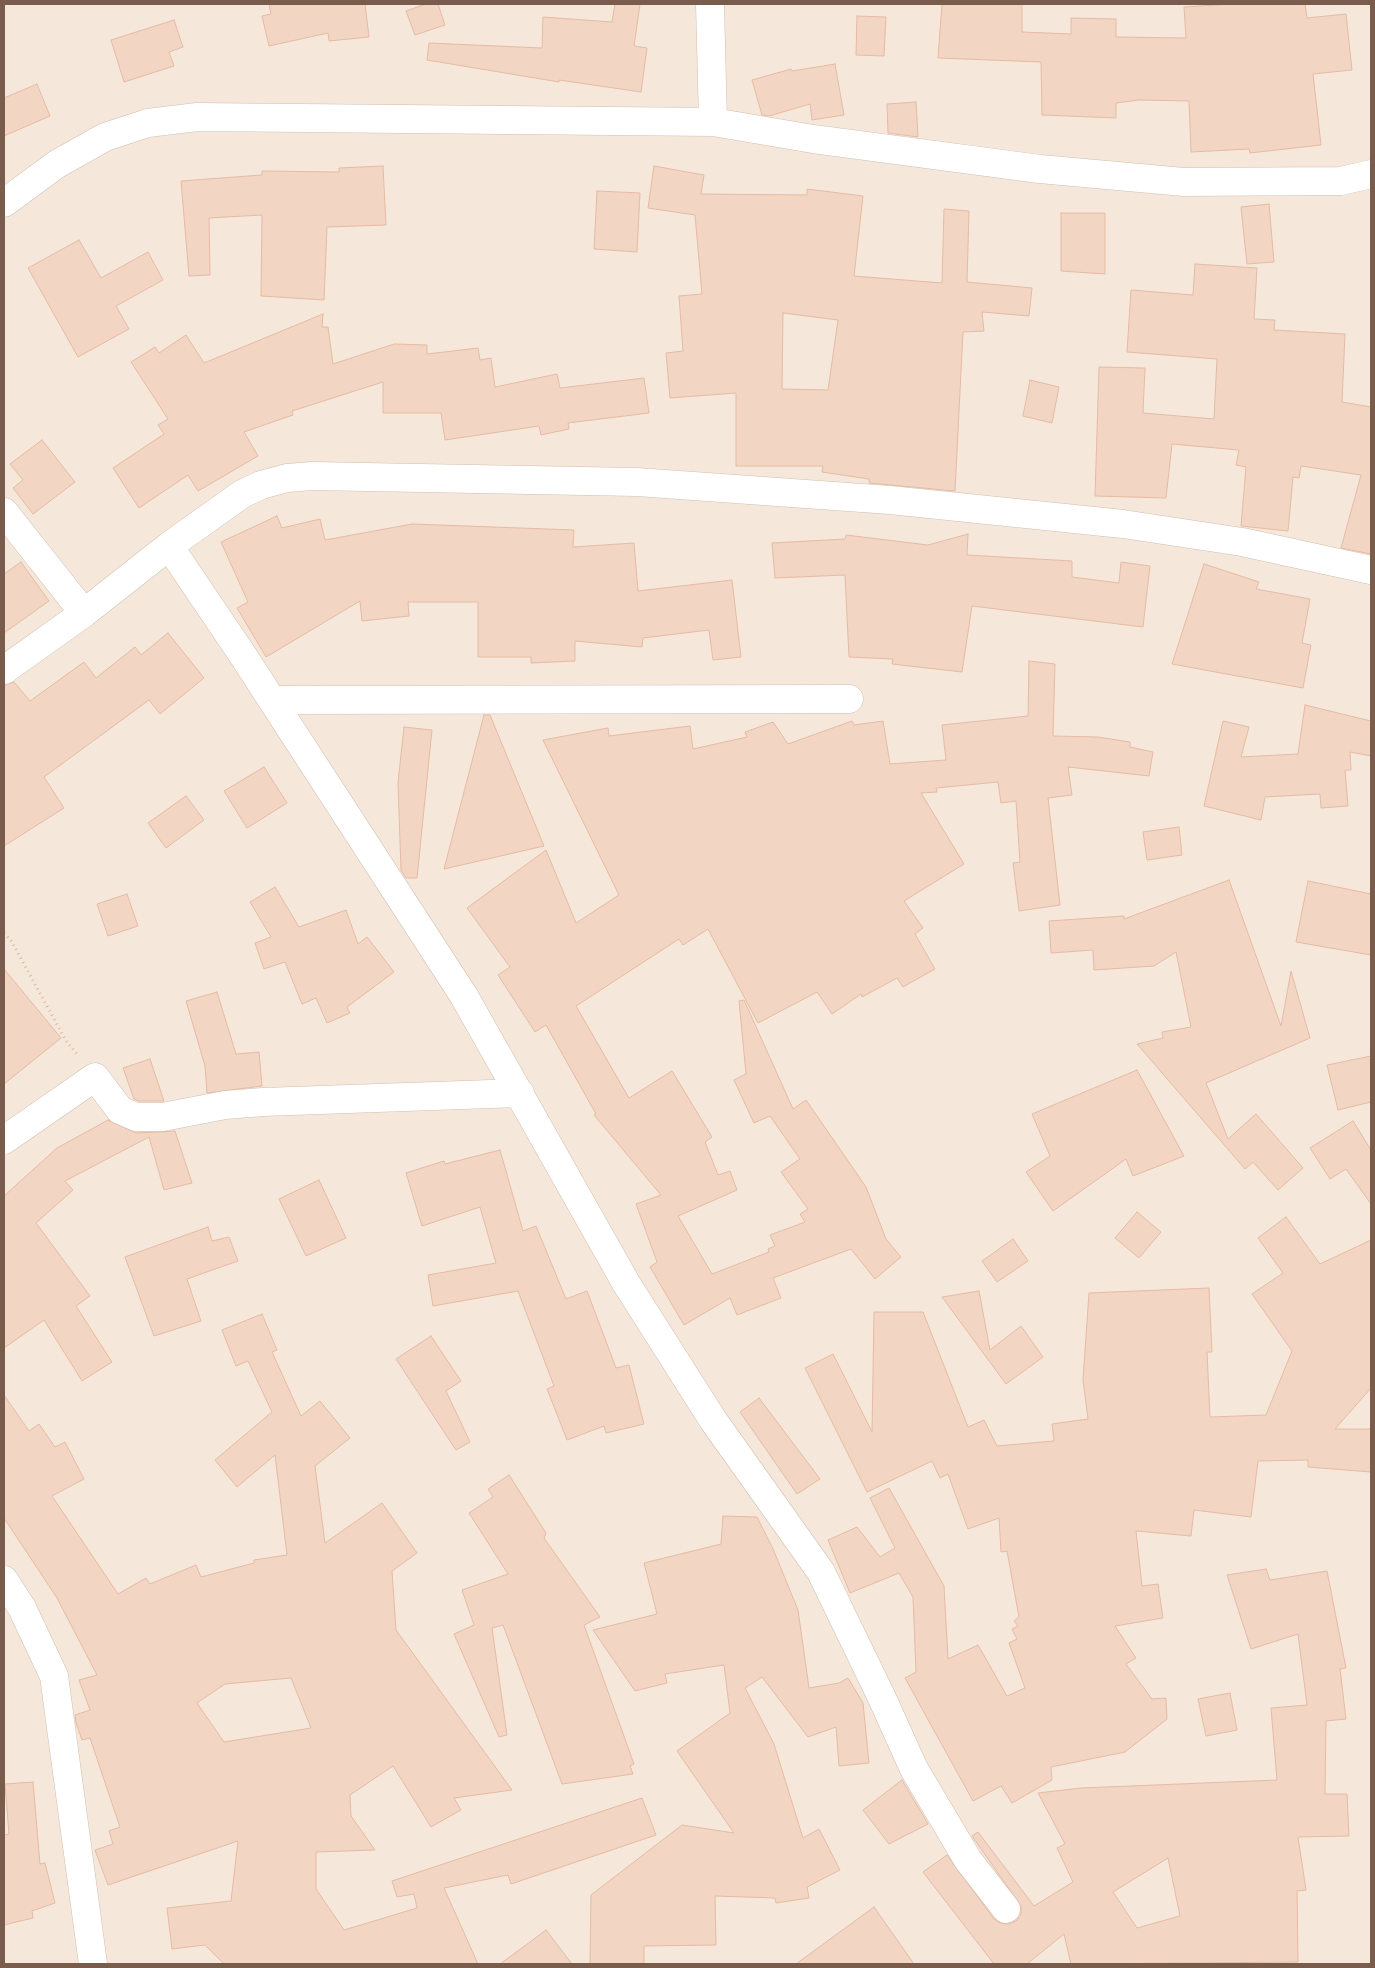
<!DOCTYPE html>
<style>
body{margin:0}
#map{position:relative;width:1375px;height:1968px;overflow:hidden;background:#fdf6ec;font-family:"Titillium Web",sans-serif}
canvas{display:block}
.frame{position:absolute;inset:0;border:5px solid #7a5c4d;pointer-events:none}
</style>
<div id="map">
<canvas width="1375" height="1968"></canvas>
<div class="frame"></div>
</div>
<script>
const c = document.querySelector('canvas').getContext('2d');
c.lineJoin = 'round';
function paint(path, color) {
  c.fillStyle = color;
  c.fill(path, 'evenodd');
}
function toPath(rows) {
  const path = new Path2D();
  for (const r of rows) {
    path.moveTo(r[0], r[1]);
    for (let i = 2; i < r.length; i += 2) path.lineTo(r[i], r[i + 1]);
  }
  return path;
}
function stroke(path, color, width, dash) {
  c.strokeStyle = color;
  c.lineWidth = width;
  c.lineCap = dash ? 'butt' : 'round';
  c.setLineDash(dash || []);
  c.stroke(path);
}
const residential = toPath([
 [4,4,1371,4,1371,1964,4,1964]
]);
const building = toPath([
 [269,4,365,4,369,37,329,41,328,33,269,46,262,16,271,14,269,4],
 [426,4,438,4,445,25,415,35,406,11,426,4],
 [615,4,640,4,634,46,647,48,641,92,559,80,559,82,427,60,429,43,542,48,543,17,612,22,615,4],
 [942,4,1022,4,1022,32,1071,34,1071,18,1116,19,1116,37,1186,38,1184,7,1232,4,1305,4,1307,18,1346,14,1352,70,1313,74,1321,145,1250,153,1249,149,1191,152,1189,101,1139,100,1116,103,1116,118,1042,115,1041,62,938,58,942,4],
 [857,16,886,17,884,56,856,55,857,16],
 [174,20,183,47,169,52,174,66,124,82,111,40,174,20],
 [835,64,844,115,812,120,810,104,769,116,762,115,752,80,791,69,792,71,835,64],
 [37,84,50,116,4,136,4,98,37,84],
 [916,102,918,137,888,133,887,104,916,102],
 [383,166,386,225,327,227,324,300,261,296,262,215,209,218,210,275,189,276,181,181,262,175,262,171,339,172,339,168,383,166],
 [654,166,704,175,701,194,807,195,807,189,863,196,854,276,942,283,944,209,969,211,967,282,1032,288,1029,316,982,312,984,331,963,332,955,491,869,483,869,479,822,472,823,466,736,466,736,393,670,398,666,353,683,351,679,296,702,294,695,215,648,208,654,166],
 [783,313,838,320,828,390,782,389,783,313],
 [597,191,640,193,637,252,594,249,597,191],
 [1269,204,1274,262,1247,264,1241,207,1269,204],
 [1061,213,1105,213,1105,274,1061,271,1061,213],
 [79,240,101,278,148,252,163,280,116,306,129,329,78,357,28,268,79,240],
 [1195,264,1257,268,1254,319,1275,320,1274,330,1345,334,1342,402,1371,407,1371,554,1341,548,1361,475,1301,466,1299,478,1293,477,1288,531,1241,526,1246,467,1236,465,1239,450,1172,444,1166,498,1095,496,1099,367,1145,368,1143,413,1214,419,1217,359,1127,352,1131,290,1193,295,1195,264],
 [323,314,322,327,328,327,333,364,394,344,427,345,427,354,478,348,480,360,491,358,495,387,557,374,560,388,644,378,649,413,568,423,569,429,541,435,539,426,445,440,441,413,383,413,383,382,292,411,293,415,244,432,258,456,198,491,188,475,139,508,113,468,164,434,158,425,168,419,131,362,155,347,159,353,186,335,204,363,323,314],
 [1030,380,1059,387,1052,423,1023,416,1030,380],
 [42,440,75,482,33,514,13,488,23,480,10,464,42,440],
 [277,516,282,528,320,519,325,540,412,524,574,530,573,547,634,543,638,591,732,580,741,657,713,660,709,630,643,638,642,647,575,641,575,661,531,663,531,657,478,657,478,602,408,602,409,616,362,621,360,601,266,657,237,608,248,602,221,542,277,516],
 [968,534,967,555,1072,561,1072,577,1119,583,1121,562,1150,566,1143,627,972,606,962,672,892,664,893,659,849,657,845,575,775,578,772,543,845,539,846,535,928,545,968,534],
 [21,562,49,601,4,633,4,574,21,562],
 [1204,564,1259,582,1256,589,1310,599,1302,643,1311,645,1303,688,1172,664,1204,564],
 [168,633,204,678,160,714,149,700,44,777,64,808,4,846,4,685,14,682,30,701,84,662,96,678,135,647,141,655,168,633],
 [1029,661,1055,664,1053,736,1098,737,1130,742,1130,747,1153,752,1149,776,1068,767,1072,795,1048,798,1060,905,1019,911,1013,863,1020,862,1016,801,1001,803,998,782,936,788,937,792,921,793,964,864,904,901,923,928,915,934,935,969,903,987,897,978,862,997,861,994,832,1014,817,992,758,1023,708,929,683,945,679,939,576,1006,629,1098,672,1071,712,1137,705,1142,718,1175,730,1171,737,1190,678,1216,712,1274,769,1252,768,1249,775,1246,770,1235,805,1222,800,1214,808,1209,781,1172,800,1159,770,1116,754,1123,734,1080,746,1074,739,1001,744,1000,793,1109,806,1100,866,1187,886,1239,901,1257,875,1279,851,1249,773,1278,781,1298,737,1315,730,1298,684,1325,650,1267,657,1262,636,1204,661,1195,594,1115,596,1114,546,1025,535,1032,498,975,510,967,467,908,546,850,576,923,619,895,543,740,608,728,609,736,690,726,693,749,747,737,745,732,773,722,788,744,852,721,854,725,883,721,890,764,946,760,942,725,1028,716,1029,661],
 [1305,705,1371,721,1371,756,1350,752,1351,770,1345,770,1348,806,1321,808,1320,794,1265,797,1261,820,1204,806,1223,721,1249,727,1241,757,1298,754,1305,705],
 [484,715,490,715,544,846,444,869,484,715],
 [404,727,432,730,417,878,406,878,401,870,398,783,404,727],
 [264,767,287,803,247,828,224,791,264,767],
 [186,796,204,820,166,848,148,823,186,796],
 [1179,827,1182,855,1147,860,1143,832,1179,827],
 [1229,880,1281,1026,1291,971,1310,1038,1206,1083,1228,1139,1256,1114,1303,1168,1278,1190,1253,1162,1245,1169,1137,1044,1163,1038,1162,1032,1191,1027,1176,952,1154,966,1094,970,1093,950,1051,953,1049,921,1124,916,1124,919,1229,880],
 [1308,881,1371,894,1371,955,1296,942,1308,881],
 [275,887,299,927,346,910,358,944,367,937,394,972,347,1007,350,1013,327,1023,316,998,302,1004,285,962,264,969,255,943,271,937,250,902,275,887],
 [127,894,138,926,108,936,97,904,127,894],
 [4,969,61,1038,4,1084,4,969],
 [217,992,236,1054,259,1052,262,1086,207,1093,205,1066,186,1001,217,992],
 [1371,1056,1371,1102,1338,1110,1327,1065,1371,1056],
 [150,1059,164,1101,139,1101,134,1099,123,1068,150,1059],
 [1137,1070,1184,1156,1133,1176,1126,1159,1053,1211,1026,1172,1050,1156,1032,1114,1137,1070],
 [108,1120,136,1133,175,1131,192,1183,164,1190,149,1137,65,1181,73,1190,36,1223,90,1296,76,1306,112,1362,82,1381,44,1320,4,1348,4,1196,57,1148,108,1120],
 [1353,1121,1371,1150,1371,1204,1346,1169,1330,1179,1310,1148,1353,1121],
 [500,1150,523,1231,536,1226,566,1299,587,1291,616,1368,629,1365,644,1424,606,1433,604,1426,567,1440,547,1389,554,1386,518,1291,433,1306,428,1275,496,1263,480,1207,422,1226,406,1173,444,1161,445,1164,500,1150],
 [319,1180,346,1238,306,1256,279,1199,319,1180],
 [1137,1212,1161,1232,1139,1258,1115,1238,1137,1212],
 [1286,1217,1320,1264,1371,1240,1371,1388,1335,1429,1371,1429,1371,1472,1308,1467,1308,1460,1258,1461,1251,1517,1194,1510,1191,1536,1136,1531,1142,1586,1158,1584,1163,1618,1115,1626,1136,1658,1126,1664,1152,1699,1166,1698,1167,1719,1125,1752,1051,1767,1052,1780,1012,1803,1001,1786,973,1801,905,1678,916,1672,913,1597,899,1573,850,1593,828,1540,857,1527,880,1557,895,1548,870,1498,889,1488,944,1586,948,1659,978,1645,1007,1696,1025,1688,1009,1643,1017,1639,1012,1629,1018,1626,1014,1621,1019,1617,1007,1551,1001,1552,999,1518,968,1529,948,1474,940,1478,932,1461,867,1492,805,1368,833,1354,872,1432,874,1312,923,1312,968,1427,984,1420,997,1446,1054,1441,1052,1424,1088,1419,1083,1380,1089,1293,1209,1288,1212,1352,1207,1352,1210,1417,1266,1415,1292,1351,1252,1294,1283,1273,1258,1238,1286,1217],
 [208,1227,212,1241,229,1237,238,1261,187,1279,201,1321,154,1336,125,1257,208,1227],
 [1013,1239,1028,1261,997,1282,982,1261,1013,1239],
 [979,1291,990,1350,1021,1326,1043,1357,1006,1384,942,1297,979,1291],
 [262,1314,277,1350,272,1352,301,1416,320,1401,350,1438,315,1466,325,1543,382,1503,417,1553,392,1571,396,1630,512,1790,454,1798,461,1810,431,1827,393,1766,350,1795,351,1816,375,1850,316,1852,316,1889,344,1930,417,1908,414,1894,397,1897,392,1881,642,1798,656,1835,511,1884,508,1875,444,1888,478,1964,224,1964,205,1945,172,1949,167,1908,231,1901,238,1841,108,1885,95,1850,113,1844,109,1831,120,1827,90,1738,82,1740,76,1723,75,1715,90,1710,79,1680,97,1675,57,1598,4,1518,4,1395,29,1431,39,1424,55,1447,65,1442,84,1479,52,1496,118,1594,146,1578,150,1584,196,1565,201,1577,254,1563,254,1560,287,1555,275,1455,237,1487,215,1460,272,1412,248,1361,236,1366,222,1330,262,1314],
 [291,1678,311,1728,224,1742,197,1703,225,1684,291,1678],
 [431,1336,461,1381,446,1391,470,1442,456,1450,396,1359,431,1336],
 [759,1398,820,1479,797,1494,740,1412,759,1398],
 [509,1475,546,1533,544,1538,600,1617,584,1625,634,1764,630,1766,633,1774,562,1784,503,1625,492,1628,507,1735,499,1737,454,1634,474,1625,462,1590,508,1574,469,1513,493,1497,488,1489,509,1475],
 [723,1516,757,1517,773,1549,798,1610,809,1688,839,1683,848,1678,863,1703,869,1763,839,1766,836,1727,808,1737,762,1677,745,1688,774,1744,803,1838,819,1829,840,1870,807,1887,809,1898,776,1903,775,1898,715,1896,716,1945,644,1946,644,1964,590,1964,591,1895,682,1825,734,1833,677,1751,730,1713,724,1665,665,1674,667,1683,635,1691,593,1630,657,1614,644,1563,721,1544,723,1516],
 [1266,1569,1270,1580,1327,1571,1346,1668,1340,1669,1346,1719,1326,1721,1325,1794,1347,1794,1349,1836,1298,1837,1306,1890,1297,1891,1298,1962,1071,1964,1064,1934,1027,1964,994,1964,923,1872,947,1855,994,1919,1000,1923,1008,1924,1016,1921,1021,1914,1021,1906,972,1836,978,1832,1034,1906,1073,1882,1057,1848,1065,1844,1038,1793,1081,1788,1277,1780,1271,1708,1307,1705,1298,1634,1251,1649,1227,1575,1266,1569],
 [1168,1858,1180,1916,1137,1928,1113,1892,1168,1858],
 [1230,1693,1237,1730,1206,1736,1198,1699,1230,1693],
 [902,1780,928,1824,889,1844,863,1810,902,1780],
 [33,1782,40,1864,45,1863,55,1903,32,1911,33,1918,4,1925,4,1835,9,1834,5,1784,33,1782],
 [874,1907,914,1964,796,1964,874,1907],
 [546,1930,572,1964,500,1964,530,1942,546,1930]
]);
const path = toPath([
 [4,933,12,942,66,1041,77,1054]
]);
const minor = toPath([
 [710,4,713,122],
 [4,203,57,164,105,137,148,123,197,117,713,122,813,139,1040,169,1184,182,1341,181,1371,174],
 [4,512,84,613],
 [169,546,242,494,261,485,287,478,312,476,637,482,890,500,1123,524,1242,542,1371,570],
 [4,670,84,613,169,546,242,654,464,996,626,1283,713,1420,821,1572,882,1698,914,1769,968,1860,1006,1909],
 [272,700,849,699],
 [4,1140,95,1077,120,1110,136,1117,163,1117,225,1105,263,1102,520,1093],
 [4,1580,22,1608,54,1676,93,1964]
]);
paint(residential, '#f5e8da');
paint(building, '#f3d5c3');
stroke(building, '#e6bba3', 1);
stroke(minor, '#d1beb0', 29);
stroke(path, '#d9b8a5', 3, [1, 4]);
stroke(minor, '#fff', 28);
</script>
